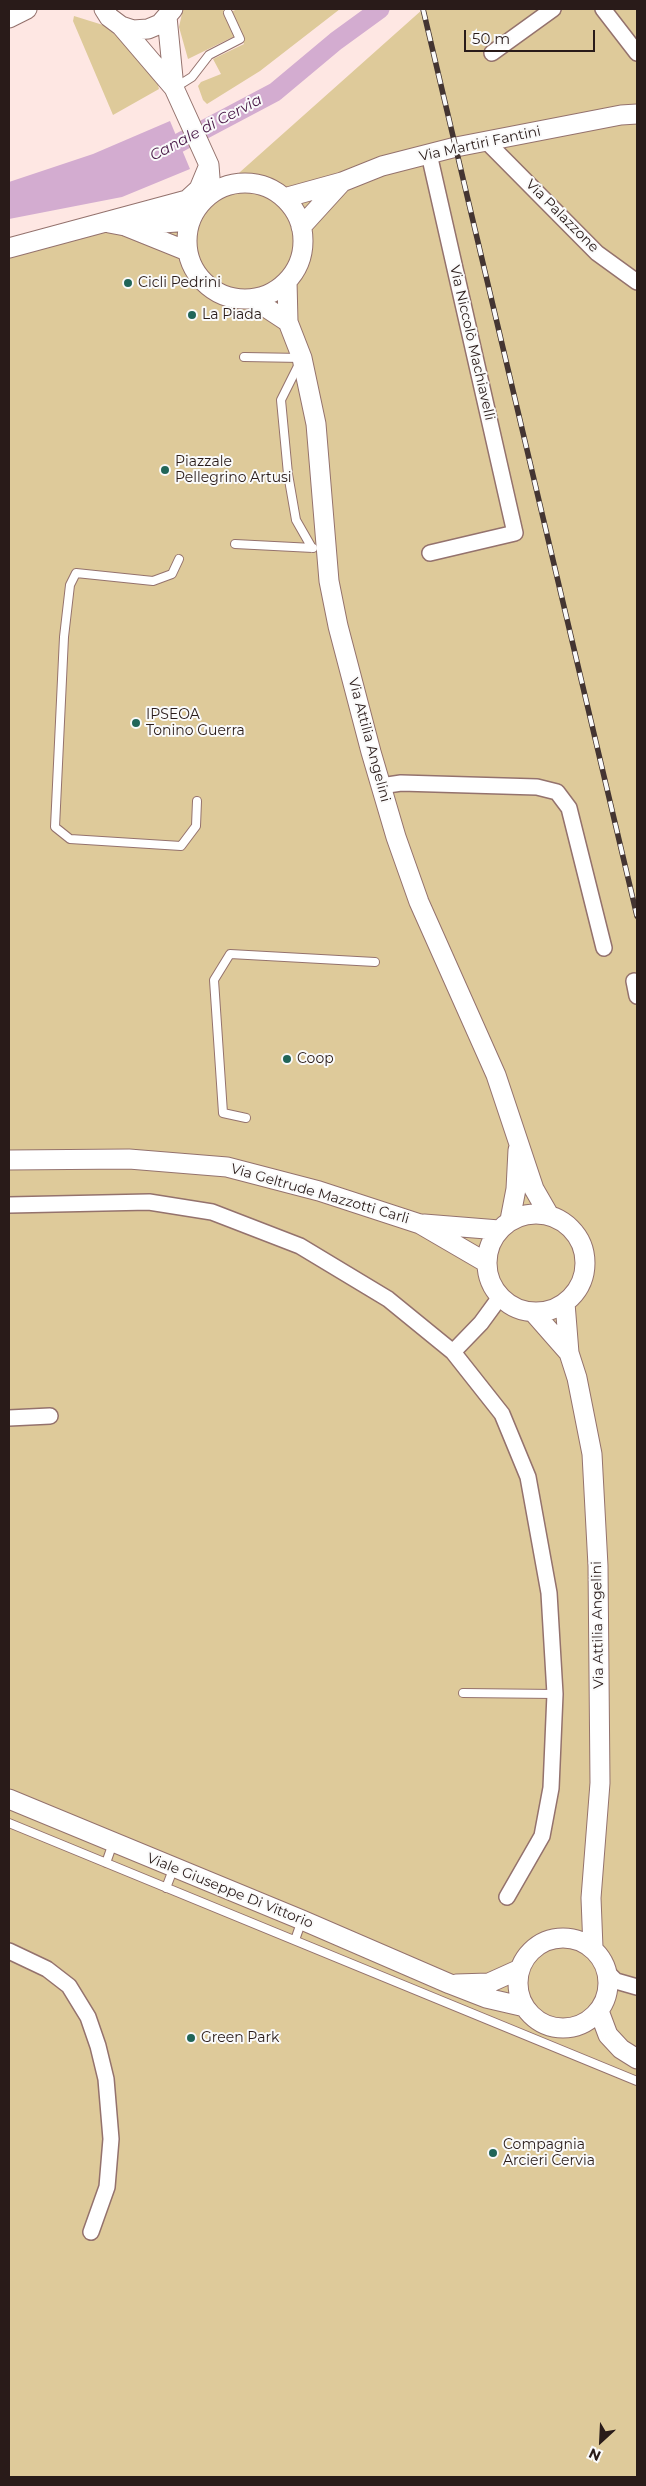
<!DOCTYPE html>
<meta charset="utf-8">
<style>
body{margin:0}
#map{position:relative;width:646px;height:2486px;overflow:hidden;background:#fee7e3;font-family:Montserrat,sans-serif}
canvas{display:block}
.frame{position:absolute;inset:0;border:10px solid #291b19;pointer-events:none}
.north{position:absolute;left:576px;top:2416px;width:50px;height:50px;-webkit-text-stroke:4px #fafafa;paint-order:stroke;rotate:205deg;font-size:14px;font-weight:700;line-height:20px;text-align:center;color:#291b19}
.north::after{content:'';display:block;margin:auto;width:18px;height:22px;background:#291b19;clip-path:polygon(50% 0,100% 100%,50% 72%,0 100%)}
.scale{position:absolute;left:464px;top:30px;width:131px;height:22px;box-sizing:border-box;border:2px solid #291b19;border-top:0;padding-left:6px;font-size:15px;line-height:18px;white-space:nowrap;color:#291b19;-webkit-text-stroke:4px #fafafa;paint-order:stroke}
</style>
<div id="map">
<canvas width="646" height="2486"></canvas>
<div class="frame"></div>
<div class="north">N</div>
<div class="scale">50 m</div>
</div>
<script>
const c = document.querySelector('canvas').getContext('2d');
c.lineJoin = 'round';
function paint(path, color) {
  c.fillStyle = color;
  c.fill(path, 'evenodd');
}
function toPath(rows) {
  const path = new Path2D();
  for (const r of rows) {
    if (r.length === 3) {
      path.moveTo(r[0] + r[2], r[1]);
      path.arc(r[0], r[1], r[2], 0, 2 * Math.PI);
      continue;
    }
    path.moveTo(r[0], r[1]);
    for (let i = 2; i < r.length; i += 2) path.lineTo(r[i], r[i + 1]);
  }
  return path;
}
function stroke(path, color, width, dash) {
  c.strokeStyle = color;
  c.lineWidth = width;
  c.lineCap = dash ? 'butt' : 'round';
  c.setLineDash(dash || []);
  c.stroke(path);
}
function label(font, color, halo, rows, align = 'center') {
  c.font = font + ' Montserrat,sans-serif';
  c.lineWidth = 4;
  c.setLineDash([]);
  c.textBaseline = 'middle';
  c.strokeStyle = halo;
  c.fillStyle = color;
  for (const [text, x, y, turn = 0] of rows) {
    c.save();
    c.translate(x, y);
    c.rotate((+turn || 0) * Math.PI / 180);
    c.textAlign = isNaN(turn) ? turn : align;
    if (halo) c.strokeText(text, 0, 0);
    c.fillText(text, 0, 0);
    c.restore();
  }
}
const green = toPath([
 [183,9,223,9,235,36,188,59,179,27],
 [238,9,340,9,260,71,207,104,203,100,198,86,201,82,221,74,213,59,244,44,230,12],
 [423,9,637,9,637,2477,9,2477,9,251,194,213],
 [74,16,103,25,118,37,148,71,158,85,159,89,113,115,73,21]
]);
const water = toPath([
 [170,121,190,169,122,197,9,219,9,182,93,154]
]);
const canal = toPath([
 [156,155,275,92,336,41,380,9]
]);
const service = toPath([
 [176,87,192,77,209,55,240,39,228,13],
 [244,357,302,358,281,400,288,474,296,520,312,548],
 [235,544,313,548],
 [179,559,172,574,153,581,76,573,70,585,64,637,55,827,70,839,181,846,196,826,197,801],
 [246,1118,223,1113,214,980,230,954,375,962],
 [463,1693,555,1694],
 [9,1823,637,2081],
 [106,1863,113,1843],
 [166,1888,174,1867],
 [295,1940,302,1920]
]);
const minor = toPath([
 [603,9,637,53],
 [492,53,553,9],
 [491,146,597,253,637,282],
 [429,154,515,533,430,553],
 [381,786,401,783,537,787,557,792,569,808,604,948],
 [634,981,637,996],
 [9,1205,149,1202,212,1212,300,1246,388,1299,453,1352,502,1414,528,1477,549,1593,555,1694,551,1788,542,1836,507,1897],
 [453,1352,481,1323,500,1297],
 [9,1418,50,1416],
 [9,1951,47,1969,69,1986,88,2017,98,2046,106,2079,111,2139,107,2187,91,2232],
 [608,1973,616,1981,637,1987]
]);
const tertiary = toPath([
 [104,9,109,17,121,26,174,88,209,165,210,178],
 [167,17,174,88],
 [9,18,27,9],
 [121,26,133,30,148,29,160,24,173,9],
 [245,241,58],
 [284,198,342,182,382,166,456,147,621,115,637,114],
 [109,223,125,226,187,251],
 [133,225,177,222,194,213],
 [301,227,342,182],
 [9,248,187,200,199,189,209,165],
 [287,281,288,322,302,358,316,424,329,581,338,626,371,752,396,837,419,902,496,1075,534,1189,549,1215],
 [253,299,288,322],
 [9,1160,129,1159,227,1167,319,1191,420,1224,487,1263],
 [536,1263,49],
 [510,1220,516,1189,518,1150],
 [424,1224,499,1230],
 [565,1303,569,1353,577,1378,592,1454,598,1566,600,1783,591,1898,593,1948],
 [533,1312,569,1353],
 [9,1799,302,1920,450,1984,486,1998,525,2007],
 [563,1983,45],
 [456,1984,489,1983,520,1969],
 [599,2011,608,2035,621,2049,637,2059]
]);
const rail = toPath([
 [423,9,637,916]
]);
const markers = [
 [128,283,5,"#206558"],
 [192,315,5,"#206558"],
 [165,470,5,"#206558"],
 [136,723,5,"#206558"],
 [287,1059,5,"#206558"],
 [191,2038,5,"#206558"],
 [493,2153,5,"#206558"]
];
const streetNames = [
 ["Via Martiri Fantini",480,144,-12],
 ["Via Palazzone",562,216,45],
 ["Via Niccolò Machiavelli",472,343,77],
 ["Via Attilia Angelini",369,740,75],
 ["Via Geltrude Mazzotti Carli",320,1194,16],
 ["Via Attilia Angelini",598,1625,-91],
 ["Viale Giuseppe Di Vittorio",230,1891,22]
];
const poiNames = [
 ["Cicli Pedrini",138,283],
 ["La Piada",202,315],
 ["Piazzale",175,462],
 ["Pellegrino Artusi",175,478],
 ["IPSEOA",146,715],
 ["Tonino Guerra",146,731],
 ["Coop",297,1059],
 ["Green Park",201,2038],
 ["Compagnia",503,2145],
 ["Arcieri Cervia",503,2161]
];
const waterNames = [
 ["Canale di Cervia",206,128,-28]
];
paint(green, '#deca9a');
paint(water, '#d3acd0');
stroke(canal, '#d3acd0', 19);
stroke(service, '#94726d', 10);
stroke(minor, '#94726d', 18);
stroke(tertiary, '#94726d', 21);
stroke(service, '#fff', 8);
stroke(minor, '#fff', 15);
stroke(tertiary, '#fff', 19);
stroke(rail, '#443532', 5.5);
stroke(rail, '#fafafa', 4, [11]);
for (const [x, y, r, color] of markers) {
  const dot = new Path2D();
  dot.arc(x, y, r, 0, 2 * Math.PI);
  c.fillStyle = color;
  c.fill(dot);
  stroke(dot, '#fafafa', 2);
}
label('14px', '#291b19', '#fafafa', streetNames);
label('14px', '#291b19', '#fafafa', poiNames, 'left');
label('italic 15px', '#491a48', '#fafafa', waterNames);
</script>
